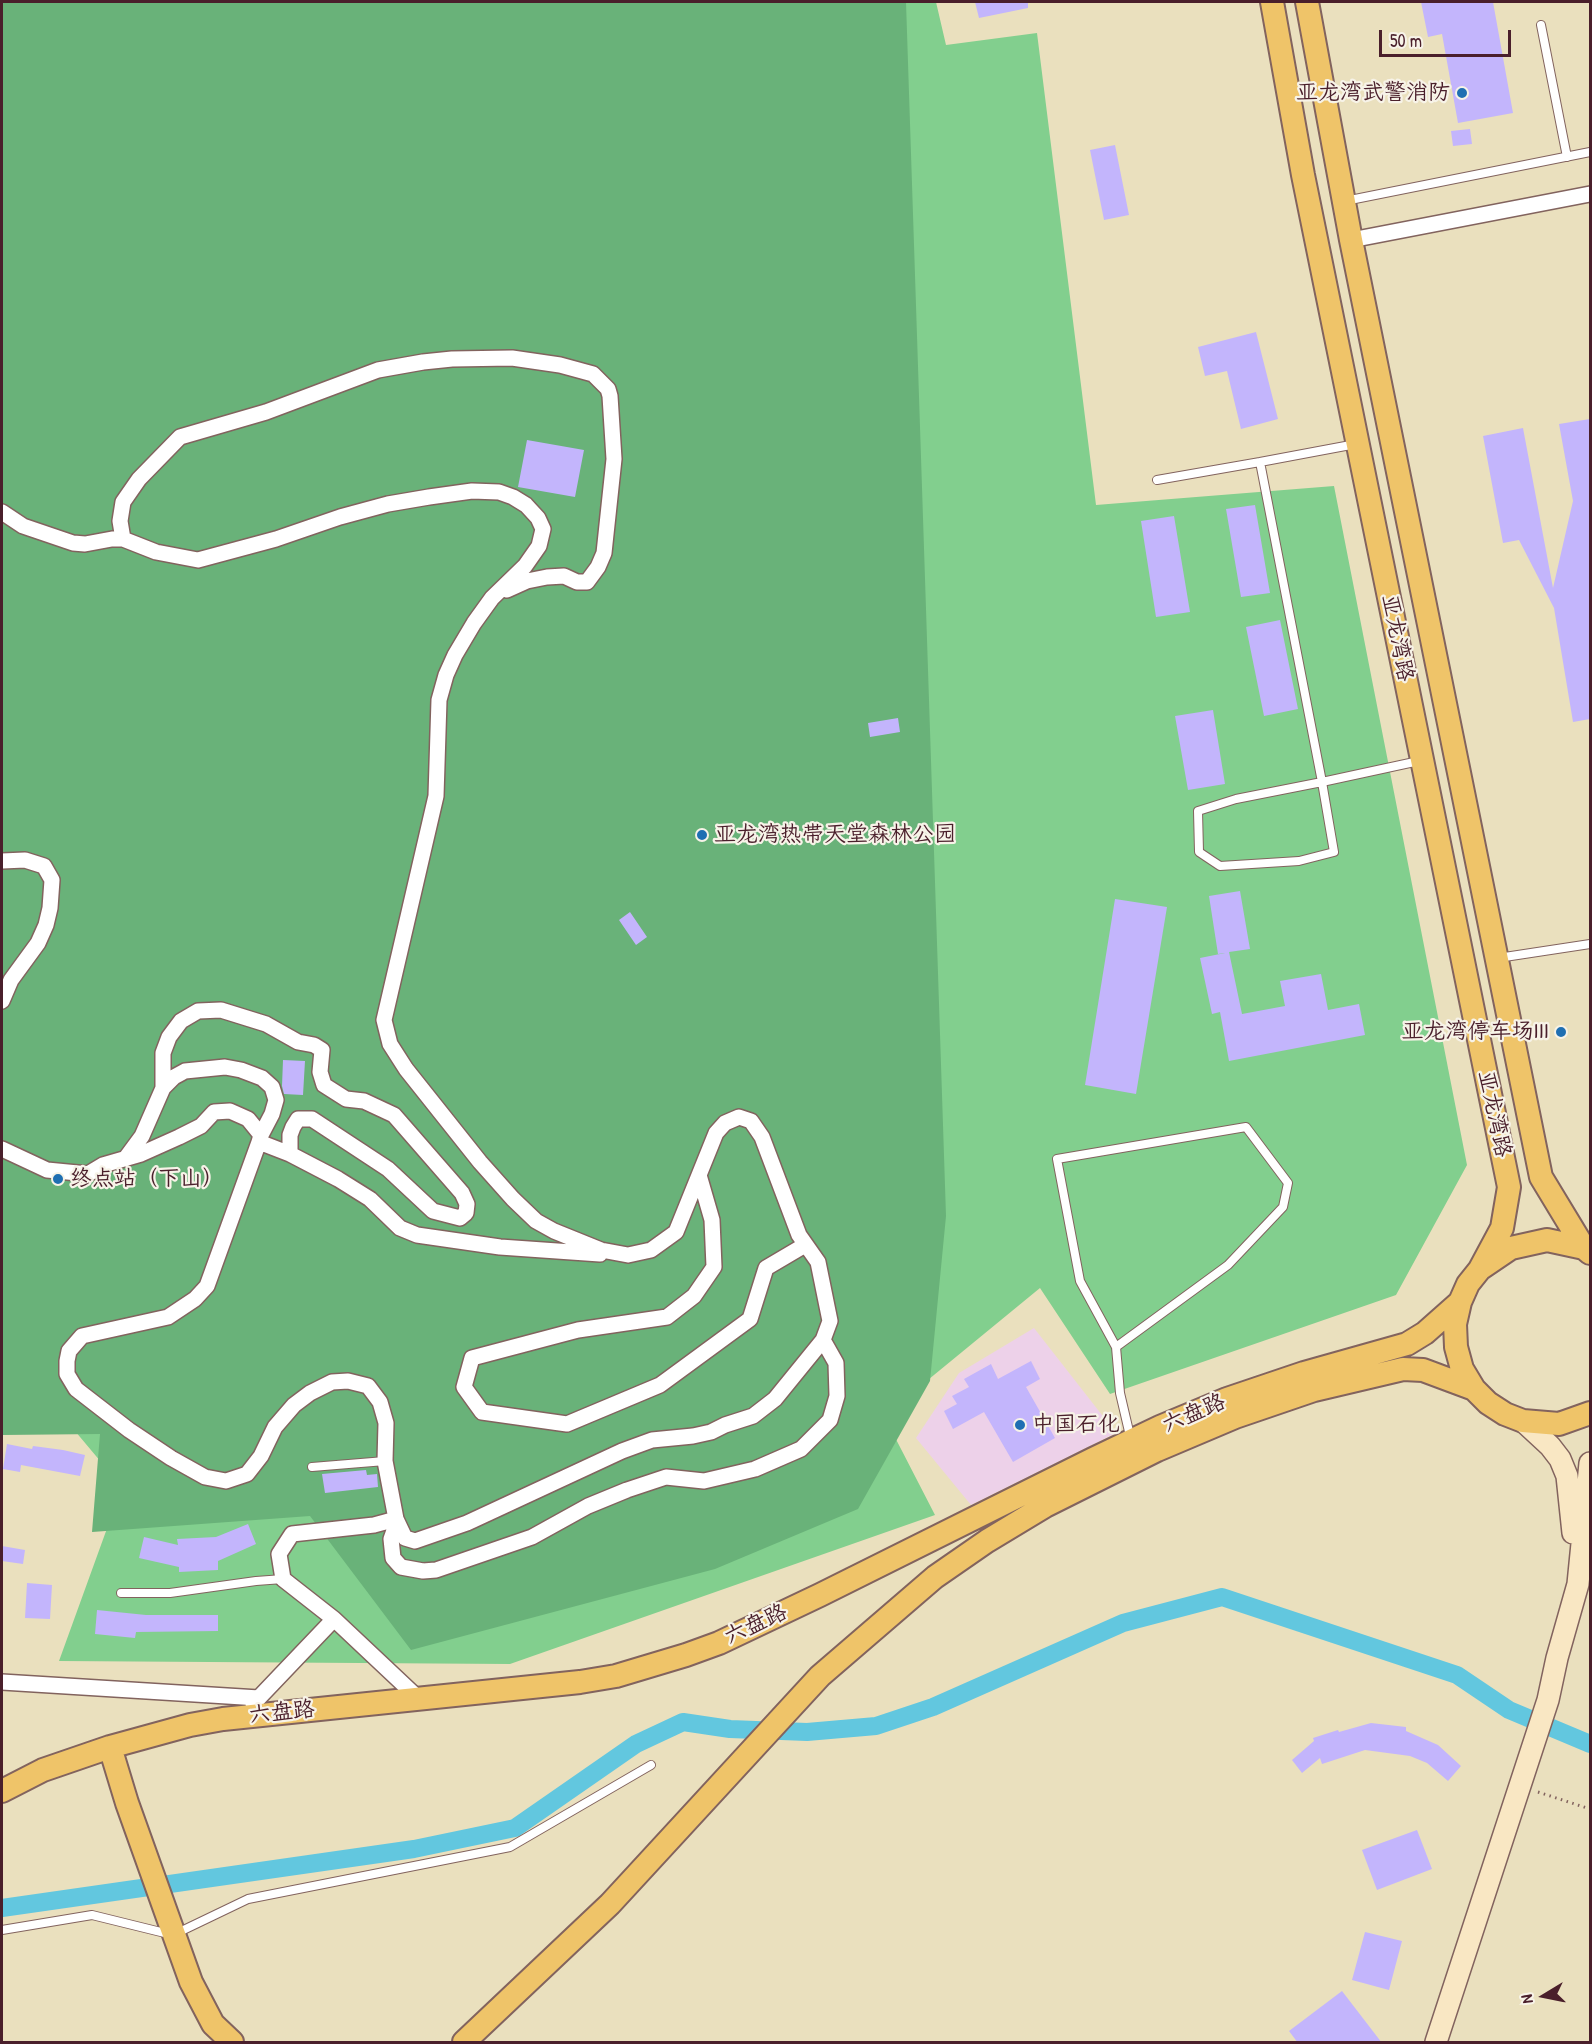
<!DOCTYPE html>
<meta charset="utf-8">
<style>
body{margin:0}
#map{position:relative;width:1592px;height:2044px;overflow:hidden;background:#eae0be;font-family:"Patrick Hand",sans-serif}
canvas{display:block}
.frame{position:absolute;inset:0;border:3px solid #4a1f2b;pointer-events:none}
.north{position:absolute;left:1514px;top:1966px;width:60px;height:60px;-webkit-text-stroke:4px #f7f3e8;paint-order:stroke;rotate:260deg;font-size:16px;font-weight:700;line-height:24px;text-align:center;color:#4a1f2b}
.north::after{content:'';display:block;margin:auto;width:21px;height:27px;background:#4a1f2b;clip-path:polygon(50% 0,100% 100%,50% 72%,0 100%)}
.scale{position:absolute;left:1379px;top:30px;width:132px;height:27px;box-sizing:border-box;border:3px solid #4a1f2b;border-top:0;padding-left:8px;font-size:18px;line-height:21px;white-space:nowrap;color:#4a1f2b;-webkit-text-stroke:4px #f7f3e8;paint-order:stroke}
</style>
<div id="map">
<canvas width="1592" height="2044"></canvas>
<div class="frame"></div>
<div class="north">N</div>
<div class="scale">50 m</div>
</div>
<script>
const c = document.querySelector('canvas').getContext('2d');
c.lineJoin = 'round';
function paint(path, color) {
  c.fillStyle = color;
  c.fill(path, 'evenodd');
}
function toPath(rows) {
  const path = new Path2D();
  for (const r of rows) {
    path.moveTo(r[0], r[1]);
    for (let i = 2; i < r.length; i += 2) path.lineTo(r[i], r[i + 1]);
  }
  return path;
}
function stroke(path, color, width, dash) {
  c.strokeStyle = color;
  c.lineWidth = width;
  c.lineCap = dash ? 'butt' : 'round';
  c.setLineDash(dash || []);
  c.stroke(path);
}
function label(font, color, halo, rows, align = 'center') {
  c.font = font + ' "Patrick Hand","LXGW WenKai TC",sans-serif';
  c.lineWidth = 4.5;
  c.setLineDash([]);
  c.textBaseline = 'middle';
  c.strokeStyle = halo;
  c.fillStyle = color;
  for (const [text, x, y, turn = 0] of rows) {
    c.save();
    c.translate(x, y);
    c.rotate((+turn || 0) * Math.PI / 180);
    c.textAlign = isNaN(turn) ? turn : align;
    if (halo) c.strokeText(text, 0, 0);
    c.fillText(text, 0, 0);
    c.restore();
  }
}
const built = toPath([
 [1034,1328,1116,1433,971,1505,916,1438,959,1373]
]);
const green = toPath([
 [2,2,936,2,946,45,1037,33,1096,505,1334,486,1467,1165,1396,1295,1110,1394,1040,1288,884,1416,935,1515,510,1664,59,1661,122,1487,54,1406]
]);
const forest = toPath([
 [2,2,906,2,946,1216,930,1381,858,1509,715,1569,411,1650,310,1516,92,1532,100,1434,2,1435]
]);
const canal = toPath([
 [2,1908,414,1849,515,1828,636,1744,683,1722,730,1729,807,1732,876,1726,933,1707,1123,1623,1222,1597,1457,1675,1509,1710,1590,1744]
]);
const building = toPath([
 [975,2,1028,2,1028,8,979,18],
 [1421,2,1493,2,1513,113,1458,123,1442,34,1428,37],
 [1470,129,1472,144,1453,146,1451,131],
 [1115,145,1129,215,1104,220,1090,150],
 [1256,332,1278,419,1241,429,1227,371,1205,376,1198,347],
 [1590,419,1590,719,1573,722,1554,608,1519,540,1503,543,1483,436,1523,428,1553,588,1573,501,1559,424],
 [527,440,584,450,575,497,518,487],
 [1255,505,1270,593,1241,597,1226,509],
 [1174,516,1190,612,1156,617,1141,521],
 [1280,620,1298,709,1264,716,1246,627],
 [1213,710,1225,784,1188,790,1175,716],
 [898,718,900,732,870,737,868,723],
 [1240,891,1250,949,1229,952,1242,1014,1285,1006,1280,981,1321,974,1328,1010,1359,1004,1365,1035,1229,1061,1220,1012,1212,1014,1200,958,1225,953,1218,954,1209,896],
 [1115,899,1167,907,1136,1094,1085,1085],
 [630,912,647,937,636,945,619,920],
 [283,1060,305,1061,303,1095,284,1094,282,1086],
 [1031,1361,1040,1379,1026,1387,1055,1438,1013,1462,984,1412,953,1429,944,1411,957,1404,952,1396,969,1387,964,1379,991,1364,998,1379],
 [7,1444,32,1449,33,1446,63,1450,85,1455,80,1476,21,1465,20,1472,3,1469],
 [366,1470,367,1475,377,1474,378,1487,325,1493,322,1474],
 [248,1524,256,1544,218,1561,218,1570,179,1572,179,1567,139,1558,144,1537,178,1545,177,1539,216,1537],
 [2,1546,25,1550,23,1564,2,1561],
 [27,1583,52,1585,50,1619,25,1618],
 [97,1610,146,1615,218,1615,218,1631,136,1632,135,1638,95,1634],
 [1371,1723,1406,1727,1406,1731,1438,1745,1461,1766,1448,1781,1427,1763,1410,1756,1365,1750,1322,1764,1320,1758,1302,1773,1292,1760,1314,1741,1313,1738,1338,1730,1339,1732],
 [1417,1830,1432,1869,1377,1890,1362,1850],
 [1365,1932,1402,1941,1389,1990,1352,1980],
 [1342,1991,1382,2043,1298,2043,1289,2031]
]);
const path = toPath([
 [1538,1792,1590,1809]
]);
const lane = toPath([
 [1541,25,1567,157],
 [1345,201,1590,152],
 [1356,444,1260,462,1322,782,1334,852,1299,861,1220,866,1199,852,1198,811,1236,799,1322,782,1419,761],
 [1157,480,1260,462],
 [1498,958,1590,944],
 [1116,1347,1080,1281,1057,1159,1246,1127,1288,1183,1283,1207,1228,1265,1116,1347,1120,1393,1131,1440],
 [312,1467,385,1461],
 [121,1593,170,1593,256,1581,283,1579],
 [2,1930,92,1915,173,1935,248,1899,510,1847,651,1765]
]);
const street = toPath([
 [1351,240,1590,194],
 [2,512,23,526,73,543,85,544,112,539,123,539,156,552,198,560,276,539,340,517,388,504,429,497,472,491,499,492,513,497,526,505,538,518,543,529,539,546,525,566,492,598,474,623,455,655,446,675,439,700,436,796,384,1020,390,1044,406,1069,480,1162,513,1199,536,1221,554,1231,601,1250,628,1255,651,1250,676,1232,716,1133,725,1123,739,1117,751,1121,762,1137,799,1235,818,1262,830,1321,823,1340,775,1399,753,1416,725,1425,711,1432,693,1436,652,1440,622,1451,467,1523,415,1541,405,1538,396,1519,385,1461,386,1423,380,1402,368,1386,348,1381,332,1382,310,1393,294,1405,275,1427,261,1456,247,1474,226,1481,205,1477,171,1458,129,1430,76,1389,67,1374,67,1361,69,1351,82,1336,168,1317,195,1299,207,1286,259,1142,261,1135,248,1119,230,1111,214,1112,201,1126,179,1137,141,1154,103,1165,88,1174,47,1170,2,1149],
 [123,539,120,521,123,502,139,479,180,437,266,412,378,370,423,362,452,359,512,358,560,365,593,374,608,389,610,396,614,459,604,553,598,567,587,582,577,582,564,576,547,577,527,581,507,590],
 [2,861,25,860,44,866,52,880,50,908,46,925,38,943,11,980,2,1001],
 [163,1088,163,1053,169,1037,181,1021,198,1011,221,1010,266,1024,298,1042,314,1045,322,1050,320,1072,324,1085,346,1099,364,1101,394,1115,462,1193,467,1204,466,1213,460,1218,433,1211,388,1169,312,1119,298,1119,293,1127,290,1135,290,1154],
 [259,1142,290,1154,338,1179,370,1199,400,1228,417,1235,500,1247,600,1254],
 [125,1159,142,1136,163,1088,174,1077,185,1071,225,1067,241,1070,262,1078,272,1087,276,1100,272,1114,261,1135],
 [699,1175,712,1220,714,1267,694,1296,667,1317,578,1330,472,1358,464,1387,482,1412,567,1424,660,1385,750,1319,766,1268,805,1245],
 [397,1522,391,1539,393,1558,401,1567,423,1571,436,1570,532,1537,588,1506,627,1490,666,1477,704,1481,755,1469,801,1449,830,1420,837,1396,836,1363,823,1340],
 [334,1619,283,1579,279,1554,292,1534,374,1525,396,1519],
 [2,1682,259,1698],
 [253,1704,334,1619,419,1699]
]);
const secondary = toPath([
 [1523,1421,1550,1446,1560,1459,1567,1476,1573,1533],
 [1436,2042,1548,1700,1557,1658,1578,1584,1590,1463]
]);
const primary = toPath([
 [1272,2,1303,175,1509,1187,1502,1228,1480,1269],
 [1307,2,1351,240,1541,1177,1584,1248],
 [1590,1253,1584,1248,1547,1240,1511,1248,1480,1269,1468,1284,1460,1302,1455,1324,1456,1347,1462,1369,1474,1389,1488,1403,1505,1414,1523,1421,1559,1424,1590,1413],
 [110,1747,127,1803,191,1982,213,2024,232,2042],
 [2,1791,43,1770,110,1747,190,1725,223,1719,580,1682,616,1676,686,1655,719,1643,820,1595,1093,1459,1160,1427,1227,1399,1304,1373,1407,1344,1425,1333,1460,1302],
 [464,2042,610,1904,820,1676,935,1577,987,1541,1045,1506,1157,1450,1235,1417,1314,1390,1403,1369,1423,1370,1474,1389]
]);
const markers = [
 [1462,93,6,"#1f6fb2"],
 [702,835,6,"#1f6fb2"],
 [1561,1032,6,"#1f6fb2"],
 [58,1179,6,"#1f6fb2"],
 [1020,1425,6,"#1f6fb2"]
];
const poiNames = [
 ["亚龙湾武警消防",1450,93,"right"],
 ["亚龙湾热带天堂森林公园",714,835],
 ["亚龙湾停车场III",1549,1032,"right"],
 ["终点站（下山）",70,1179],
 ["中国石化",1032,1425]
];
const streetNames = [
 ["亚龙湾路",1397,638,79],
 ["亚龙湾路",1494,1114,78],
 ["六盘路",1194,1414,-23],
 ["六盘路",756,1625,-25],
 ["六盘路",282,1713,-6]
];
paint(built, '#edd1e9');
paint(green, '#82cf8e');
paint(forest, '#69b279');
stroke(canal, '#62c7df', 18);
paint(building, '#c3b5fc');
stroke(lane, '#82635e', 10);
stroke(street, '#82635e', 18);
stroke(secondary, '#82635e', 24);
stroke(primary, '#82635e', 26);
stroke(path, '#82635e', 3, [1.5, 4.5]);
stroke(lane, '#fff', 8);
stroke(street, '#fff', 15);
stroke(secondary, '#f9e7c3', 21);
stroke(primary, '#efc469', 22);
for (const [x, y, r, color] of markers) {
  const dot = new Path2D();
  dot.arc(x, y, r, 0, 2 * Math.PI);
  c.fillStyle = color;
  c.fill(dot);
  stroke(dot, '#f7f3e8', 2);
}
label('22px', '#4a1f2b', '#f7f3e8', poiNames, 'left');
label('22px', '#4a1f2b', '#f7f3e8', streetNames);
</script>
